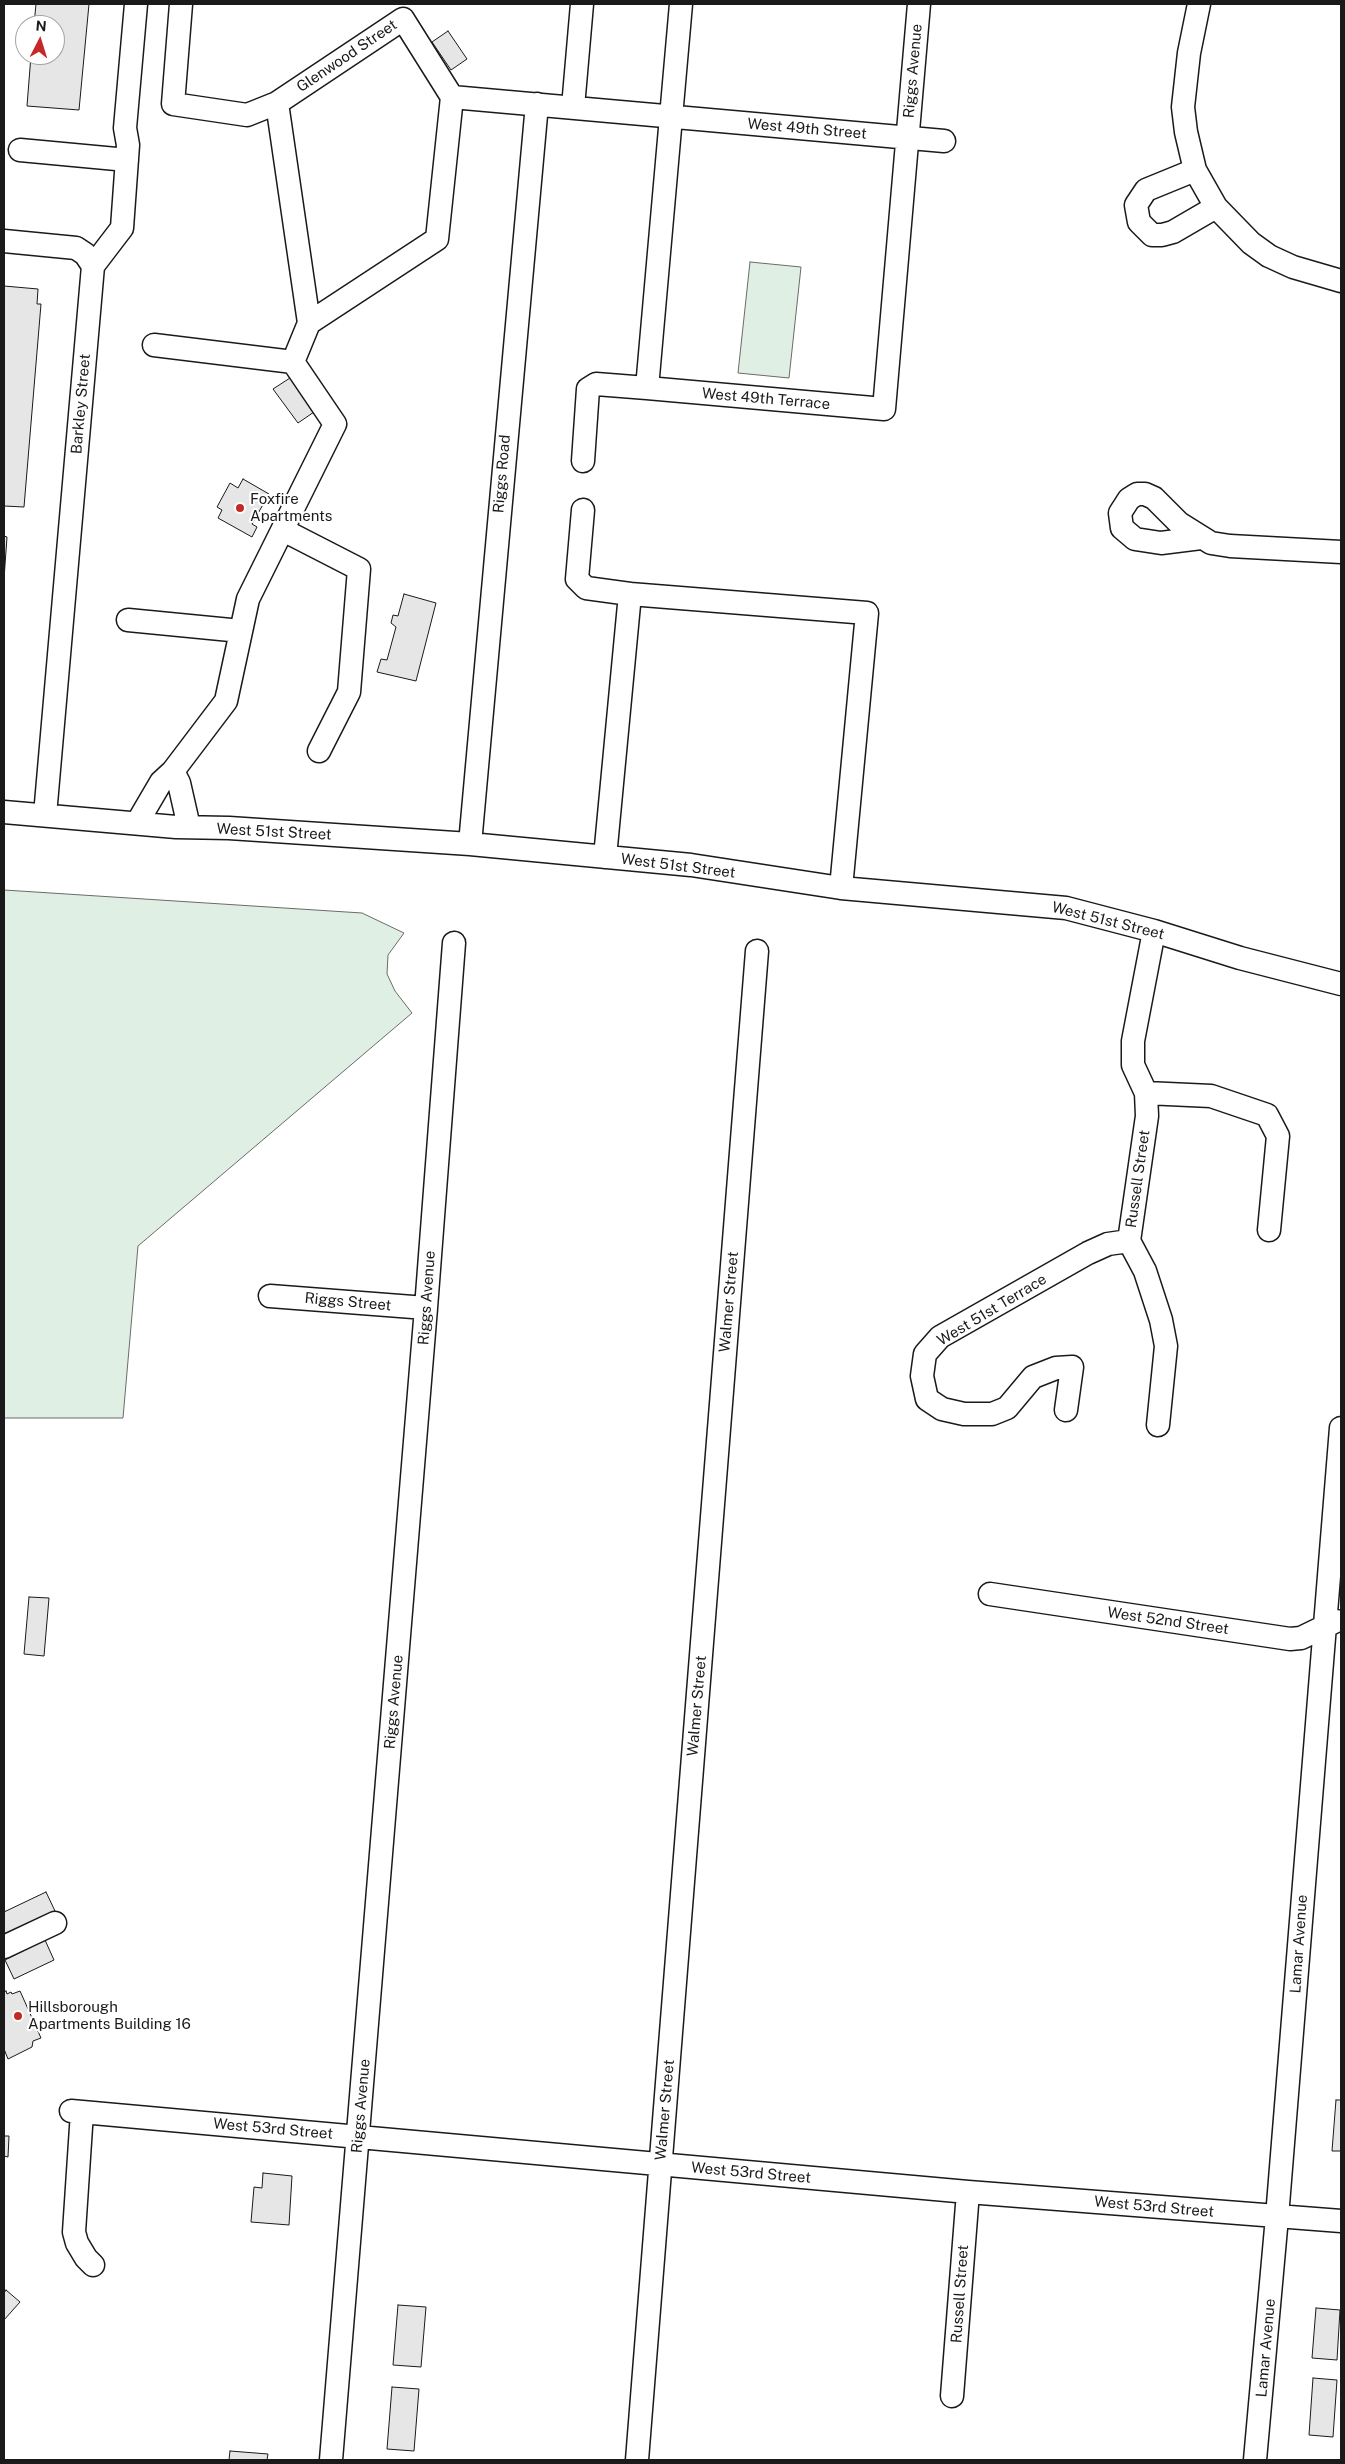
<!DOCTYPE html>
<style>
body{margin:0}
#map{position:relative;width:1345px;height:2464px;overflow:hidden;background:#fff;font-family:"Public Sans",sans-serif}
canvas{display:block}
.frame{position:absolute;inset:0;border:5px solid #1a1a1a;pointer-events:none}
.north{position:absolute;left:15px;top:15px;width:50px;height:50px;box-sizing:border-box;background:#fff;border:1px solid #a3a3a3;border-radius:50%;rotate:5deg;font-size:14px;font-weight:700;line-height:20px;text-align:center;color:#1a1a1a}
.north::after{content:'';display:block;margin:auto;width:18px;height:22px;background:#c62828;clip-path:polygon(50% 0,100% 100%,50% 72%,0 100%)}
</style>
<div id="map">
<canvas width="1345" height="2464"></canvas>
<div class="frame"></div>
<div class="north">N</div>
</div>
<script>
const c = document.querySelector('canvas').getContext('2d');
c.lineJoin = 'round';
function paint(path, color) {
  c.fillStyle = color;
  c.fill(path, 'evenodd');
}
function toPath(rows) {
  const path = new Path2D();
  for (const r of rows) {
    path.moveTo(r[0], r[1]);
    for (let i = 2; i < r.length; i += 2) path.lineTo(r[i], r[i + 1]);
  }
  return path;
}
function stroke(path, color, width, dash) {
  c.strokeStyle = color;
  c.lineWidth = width;
  c.lineCap = dash ? 'butt' : 'round';
  c.setLineDash(dash || []);
  c.stroke(path);
}
function label(font, color, halo, rows, align = 'center') {
  c.font = font + ' "Public Sans",sans-serif';
  c.lineWidth = 4;
  c.setLineDash([]);
  c.textBaseline = 'middle';
  c.strokeStyle = halo;
  c.fillStyle = color;
  for (const [text, x, y, turn = 0] of rows) {
    c.save();
    c.translate(x, y);
    c.rotate((+turn || 0) * Math.PI / 180);
    c.textAlign = isNaN(turn) ? turn : align;
    if (halo) c.strokeText(text, 0, 0);
    c.fillText(text, 0, 0);
    c.restore();
  }
}
const green = toPath([
 [750,262,801,267,789,378,738,373,750,262],
 [4,890,362,913,404,933,388,955,387,974,395,991,412,1013,138,1246,123,1418,4,1418,4,890]
]);
const building = toPath([
 [36,4,89,4,79,110,27,106,31,55,55,55,55,25,34,25,36,4],
 [448,31,467,59,451,70,432,42,448,31],
 [4,286,38,289,37,304,41,304,24,507,4,506,4,286],
 [290,378,314,412,298,423,273,389,290,378],
 [243,479,269,494,252,524,257,527,252,537,218,518,222,510,217,507,230,483,238,488,243,479],
 [4,536,7,537,4,579,4,536],
 [404,594,436,603,416,681,377,672,381,659,387,660,396,627,391,623,393,615,398,616,404,594],
 [29,1597,49,1598,44,1656,24,1654,29,1597],
 [46,1892,55,1911,4,1934,4,1912,46,1892],
 [45,1940,54,1960,14,1979,5,1960,45,1940],
 [6,1991,7,1994,11,1992,12,1994,20,1991,41,2038,33,2041,32,2047,8,2059,4,2049,4,1992,6,1991],
 [1336,2100,1341,2100,1341,2151,1332,2151,1336,2100],
 [4,2136,9,2136,8,2157,4,2156,4,2136],
 [263,2173,292,2176,289,2225,251,2222,254,2187,262,2188,263,2173],
 [6,2290,20,2302,4,2320,4,2293,6,2290],
 [398,2305,426,2307,421,2367,393,2365,398,2305],
 [1316,2308,1340,2310,1337,2360,1312,2358,1316,2308],
 [1313,2378,1337,2380,1333,2437,1309,2435,1313,2378],
 [392,2387,419,2389,414,2451,387,2449,392,2387],
 [230,2451,268,2454,267,2460,229,2460,230,2451]
]);
const minor = toPath([
 [181,4,173,104,247,115,277,103],
 [681,4,647,388,884,409,919,4],
 [1199,4,1189,53,1183,107,1186,132,1195,170,1216,207,1251,243,1269,256,1293,267,1341,281],
 [452,97,944,141],
 [573,107,582,4],
 [20,150,127,160],
 [1195,170,1146,190,1136,205,1139,222,1152,235,1162,235,1173,232,1216,207],
 [4,241,76,248,85,254,93,266],
 [154,345,293,362],
 [583,461,588,389,596,384,647,388],
 [583,510,577,579,586,588,630,594],
 [283,530,359,569,349,692,319,751],
 [1201,538,1161,543,1135,539,1122,528,1120,513,1129,499,1137,494,1145,494,1154,498,1179,523,1211,543,1230,546,1341,552],
 [128,620,241,631],
 [173,771,179,783,189,827],
 [4,812,176,827,229,828,470,844,691,865,841,888,1066,908,1154,931,1240,958,1341,984],
 [45,815,93,266,122,228,128,145,125,128,136,4],
 [137,823,161,782,173,771,226,701,248,599,335,424,293,362,309,323,437,239,452,97,403,19,277,103,309,323],
 [470,844,537,104],
 [605,857,630,594,867,613,841,888],
 [1154,931,1133,1041,1133,1065,1146,1093,1147,1116,1129,1241,1145,1271,1161,1320,1166,1346,1158,1425],
 [1146,1093,1211,1096,1267,1115,1278,1136,1269,1230],
 [270,1296,426,1308],
 [1066,1410,1072,1367,1056,1368,1033,1377,1007,1408,992,1414,964,1414,942,1409,927,1399,922,1376,925,1354,940,1337,1088,1253,1108,1244,1129,1241],
 [990,1594,1290,1639,1301,1638,1336,1621],
 [4,1947,55,1923],
 [71,2111,968,2192,1341,2221],
 [82,2112,74,2232,77,2243,86,2258,93,2265],
 [952,2396,968,2192],
 [331,2460,426,1308,454,943],
 [637,2460,757,951],
 [1255,2460,1277,2217,1341,1428]
]);
const markers = [
 [240,508,5,"#c62828"],
 [18,2016,5,"#c62828"]
];
const streetNames = [
 ["Glenwood Street",347,56,-34],
 ["Riggs Avenue",913,71,-85],
 ["West 49th Street",807,129,5],
 ["West 49th Terrace",766,399,5],
 ["Barkley Street",81,404,-85],
 ["Riggs Road",502,474,-85],
 ["West 51st Street",274,832,3],
 ["West 51st Street",678,866,7],
 ["West 51st Street",1108,921,14],
 ["Russell Street",1138,1179,-82],
 ["Riggs Avenue",427,1298,-86],
 ["Riggs Street",348,1302,5],
 ["Walmer Street",729,1302,-85],
 ["West 51st Terrace",992,1310,-31],
 ["West 52nd Street",1168,1621,8],
 ["Riggs Avenue",394,1702,-85],
 ["Walmer Street",697,1706,-85],
 ["Lamar Avenue",1299,1944,-86],
 ["Riggs Avenue",361,2106,-85],
 ["Walmer Street",665,2110,-85],
 ["West 53rd Street",273,2129,5],
 ["West 53rd Street",751,2173,5],
 ["West 53rd Street",1154,2207,5],
 ["Russell Street",960,2294,-86],
 ["Lamar Avenue",1266,2348,-85]
];
const poiNames = [
 ["Foxfire",250,499],
 ["Apartments",250,516],
 ["Hillsborough",28,2007],
 ["Apartments Building 16",28,2024]
];
paint(green, '#e0efe3');
stroke(green, '#6a6a6a', 1);
paint(building, '#e6e6e6');
stroke(building, '#1a1a1a', 1);
stroke(minor, '#1a1a1a', 25);
stroke(minor, '#fff', 22);
for (const [x, y, r, color] of markers) {
  const dot = new Path2D();
  dot.arc(x, y, r, 0, 2 * Math.PI);
  c.fillStyle = color;
  c.fill(dot);
  stroke(dot, '#fff', 2);
}
label('15px', '#1a1a1a', '#fff', streetNames);
label('15px', '#1a1a1a', '#fff', poiNames, 'left');
</script>
